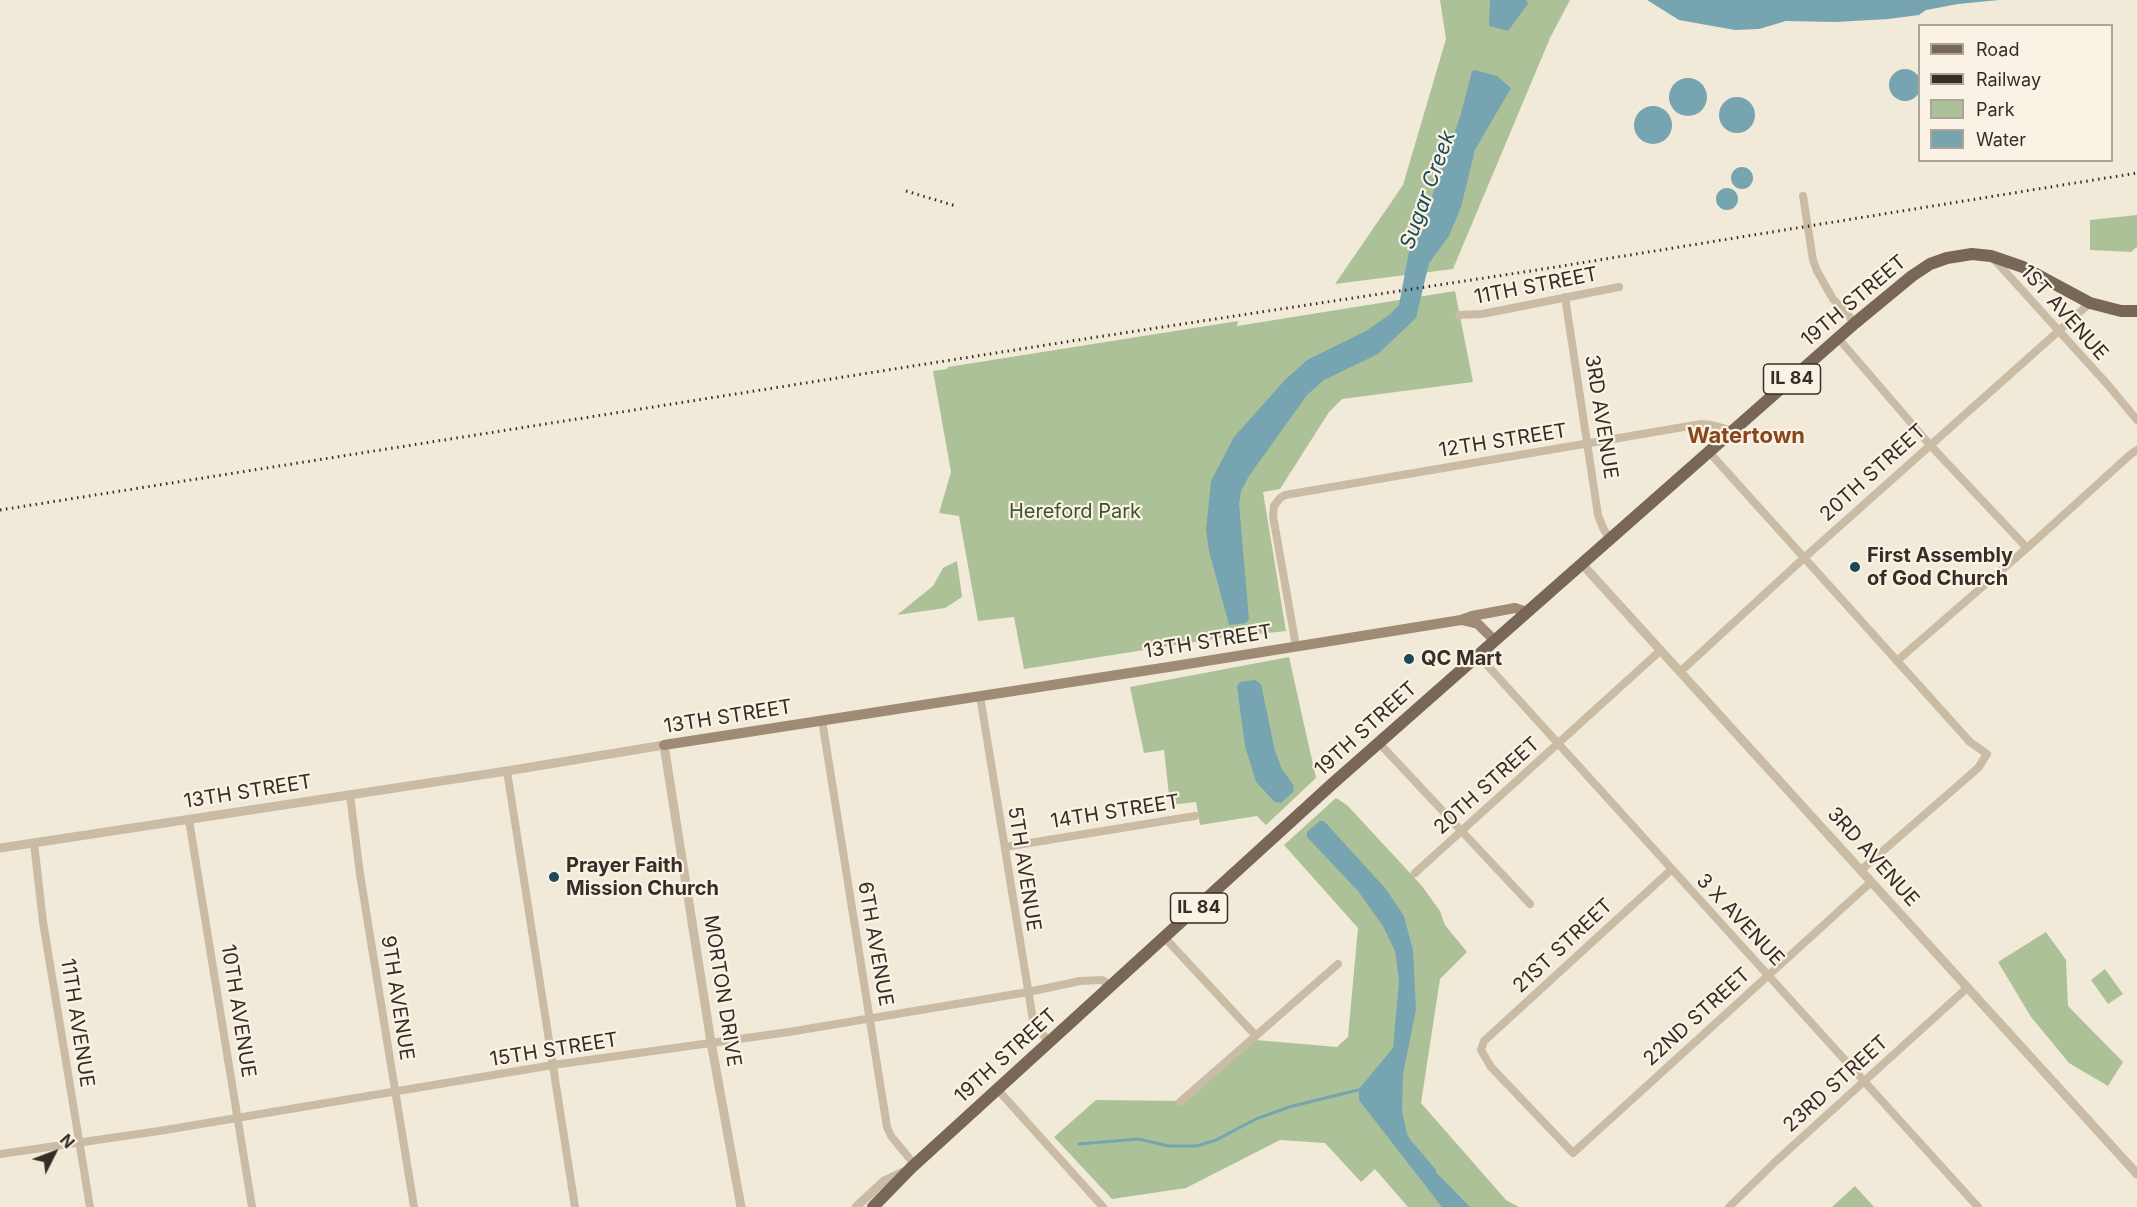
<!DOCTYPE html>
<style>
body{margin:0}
#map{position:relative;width:2137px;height:1207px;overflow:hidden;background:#f2ead8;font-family:Inter,sans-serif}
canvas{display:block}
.legend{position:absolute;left:1918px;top:24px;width:195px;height:138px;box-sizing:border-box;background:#faf3e5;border:2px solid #aba499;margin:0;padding:8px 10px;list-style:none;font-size:18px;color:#352d26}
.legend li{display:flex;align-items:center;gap:12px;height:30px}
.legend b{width:30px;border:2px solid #aba499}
.north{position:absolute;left:24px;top:1123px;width:60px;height:60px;-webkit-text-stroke:4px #faf3e5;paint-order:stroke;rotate:48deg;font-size:16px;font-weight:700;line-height:24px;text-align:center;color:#352d26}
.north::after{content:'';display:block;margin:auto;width:21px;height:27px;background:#352d26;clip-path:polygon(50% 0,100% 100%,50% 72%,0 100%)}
</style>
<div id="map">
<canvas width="2137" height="1207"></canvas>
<ul class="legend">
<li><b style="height:8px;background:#786756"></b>Road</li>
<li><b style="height:8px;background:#352d26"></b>Railway</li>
<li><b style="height:16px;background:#adc198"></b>Park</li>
<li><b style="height:16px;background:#76a4b0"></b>Water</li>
</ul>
<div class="north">N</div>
</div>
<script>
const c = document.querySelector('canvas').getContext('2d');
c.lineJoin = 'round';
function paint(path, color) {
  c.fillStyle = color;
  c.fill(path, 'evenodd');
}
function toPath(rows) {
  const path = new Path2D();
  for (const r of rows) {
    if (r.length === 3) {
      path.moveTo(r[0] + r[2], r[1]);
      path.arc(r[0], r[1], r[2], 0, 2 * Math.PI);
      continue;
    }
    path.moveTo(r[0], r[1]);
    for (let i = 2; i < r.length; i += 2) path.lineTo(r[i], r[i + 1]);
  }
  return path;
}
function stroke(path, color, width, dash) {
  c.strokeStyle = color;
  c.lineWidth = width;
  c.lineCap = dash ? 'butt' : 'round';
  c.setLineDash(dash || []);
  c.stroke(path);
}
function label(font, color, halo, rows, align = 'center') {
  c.font = font + ' Inter,sans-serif';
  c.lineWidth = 4.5;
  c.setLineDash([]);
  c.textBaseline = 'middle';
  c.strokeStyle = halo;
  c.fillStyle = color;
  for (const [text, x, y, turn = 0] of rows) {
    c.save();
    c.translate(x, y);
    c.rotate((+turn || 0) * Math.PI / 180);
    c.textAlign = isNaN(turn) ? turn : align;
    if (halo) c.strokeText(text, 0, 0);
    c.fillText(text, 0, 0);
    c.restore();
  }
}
const green = toPath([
 [1440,0,1570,0,1550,38,1453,269,1335,284,1403,185,1446,39],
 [2137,215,2137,247,2131,252,2090,250,2090,220],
 [1455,291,1473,382,1342,399,1329,412,1280,489,1263,492,1286,631,1220,638,1024,669,1014,617,978,621,959,516,939,513,951,472,933,371,947,369,948,367,1238,321,1237,326],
 [957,561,962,597,945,608,897,615,933,586,943,568],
 [1289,657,1316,778,1266,825,1257,816,1200,825,1196,802,1170,805,1164,750,1144,753,1130,687],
 [1336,798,1347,805,1422,886,1440,911,1445,925,1467,952,1440,979,1421,1103,1506,1200,1519,1207,1408,1207,1375,1169,1361,1182,1325,1143,1280,1140,1186,1188,1112,1199,1054,1137,1096,1100,1186,1101,1256,1040,1337,1047,1348,1037,1358,928,1284,845],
 [2046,932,2066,960,2068,1006,2123,1062,2108,1086,2069,1063,2031,1017,1998,962],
 [2105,969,2123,994,2108,1004,2091,980],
 [1855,1186,1874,1207,1832,1207]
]);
const water = toPath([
 [1490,0,1526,0,1528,4,1508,31,1489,26],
 [1647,0,1999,0,1958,4,1926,10,1919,15,1888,19,1836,22,1786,21,1759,29,1735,30,1679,20],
 [1905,85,16],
 [1475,70,1497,76,1511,88,1475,150,1461,207,1449,236,1429,263,1416,318,1378,354,1324,380,1307,395,1249,476,1241,491,1239,504,1249,619,1246,623,1229,625,1209,551,1206,530,1211,481,1234,437,1285,380,1307,360,1366,331,1389,315,1399,305,1414,224,1427,210,1460,117,1472,71],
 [1688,97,19],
 [1737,115,18],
 [1653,125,19],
 [1742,178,11],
 [1727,199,11],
 [1255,680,1261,684,1275,751,1282,769,1294,786,1293,792,1281,803,1275,802,1256,782,1245,746,1237,686,1240,682],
 [1320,821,1324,821,1385,888,1404,916,1413,950,1416,1010,1403,1074,1402,1111,1407,1134,1420,1156,1470,1207,1442,1207,1359,1100,1359,1089,1393,1048,1399,981,1395,951,1383,926,1358,891,1307,837,1307,832]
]);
const stream = toPath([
 [1079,1144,1138,1139,1169,1146,1197,1146,1216,1140,1256,1119,1289,1107,1362,1089],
 [1412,1144,1435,1171]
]);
const minor = toPath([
 [1803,196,1813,260,1817,271,1833,299,1855,323],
 [1992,257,2108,385,2137,420],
 [1565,297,1598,515,1603,528,1610,539],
 [1459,315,1482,314,1619,287],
 [1838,338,1930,445,2027,548],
 [1709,452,1970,742,1987,754,1978,768,1861,870],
 [1296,646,1273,516,1274,506,1280,498,1285,495,1701,424,1712,425,1733,431],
 [1478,655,1978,1207],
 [1898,660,2027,548,2131,454,2137,450],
 [1681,671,1805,557,2090,303],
 [980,696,1033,1020,1049,1043],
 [822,720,887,1127,891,1136,915,1165],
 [1379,743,1530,904],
 [507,771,575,1207],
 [350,795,360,874,414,1207],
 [189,820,252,1207],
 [34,843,43,922,90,1207],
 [1005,847,1195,816],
 [1671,870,1484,1041,1481,1050,1491,1067,1573,1153,1871,882],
 [1415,873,1661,650],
 [1165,938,1256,1036],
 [998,1090,1103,1207],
 [1180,1102,1338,964],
 [0,1154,159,1131,553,1065,789,1032,1028,992,1080,981,1102,980,1112,986],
 [1729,1207,1775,1162,1967,988]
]);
const tertiary = toPath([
 [1582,564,2137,1174],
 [0,848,507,771,664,745,711,1042,741,1207],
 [856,1207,884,1181,903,1172]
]);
const secondary = toPath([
 [1462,620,1478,624,1494,640],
 [664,745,1175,666,1461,620,1472,616,1515,608,1527,612]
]);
const primary = toPath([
 [873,1207,911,1168,1331,785,1855,323,1912,276,1930,264,1947,258,1972,254,1991,256,2023,267,2090,303,2121,311,2137,311]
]);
const rail = toPath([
 [906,191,956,206],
 [0,510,1097,337,1537,270,2137,173]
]);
const markers = [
 [1855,567,6,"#1a4a58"],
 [1409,659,6,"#1a4a58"],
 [554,877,6,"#1a4a58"]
];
const shields = [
 [1792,379,57],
 [1199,908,57]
];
const shieldNames = [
 ["IL 84",1792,379],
 ["IL 84",1199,908]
];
const streetNames = [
 ["11TH STREET",1536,286,-11],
 ["19TH STREET",1854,301,-40],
 ["1ST AVENUE",2064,313,48],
 ["3RD AVENUE",1601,417,81],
 ["12TH STREET",1503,441,-9],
 ["20TH STREET",1873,473,-42],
 ["13TH STREET",1208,642,-9],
 ["13TH STREET",728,717,-9],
 ["19TH STREET",1366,729,-42],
 ["20TH STREET",1487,786,-42],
 ["13TH STREET",248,792,-9],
 ["14TH STREET",1115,812,-9],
 ["3RD AVENUE",1873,857,48],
 ["5TH AVENUE",1024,869,81],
 ["3 X AVENUE",1740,920,47],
 ["6TH AVENUE",875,944,80],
 ["21ST STREET",1563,946,-43],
 ["MORTON DRIVE",722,991,81],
 ["9TH AVENUE",397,998,81],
 ["10TH AVENUE",238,1011,81],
 ["22ND STREET",1697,1017,-42],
 ["11TH AVENUE",77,1023,81],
 ["15TH STREET",554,1050,-9],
 ["19TH STREET",1006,1056,-42],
 ["23RD STREET",1836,1084,-42]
];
const parkNames = [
 ["Hereford Park",1075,512]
];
const poiNames = [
 ["First Assembly",1867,556],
 ["of God Church",1867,579],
 ["QC Mart",1421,659],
 ["Prayer Faith",566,866],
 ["Mission Church",566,889]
];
const waterNames = [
 ["Sugar Creek",1428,190,-70]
];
const quarterNames = [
 ["Watertown",1746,436]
];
paint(green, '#adc198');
paint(water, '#76a4b0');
stroke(stream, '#76a4b0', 3);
stroke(minor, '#cabba4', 8);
stroke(tertiary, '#cabba4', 9);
stroke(secondary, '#9e8a75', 10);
stroke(primary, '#786756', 12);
stroke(rail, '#352d26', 3, [1.5, 4.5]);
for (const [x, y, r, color] of markers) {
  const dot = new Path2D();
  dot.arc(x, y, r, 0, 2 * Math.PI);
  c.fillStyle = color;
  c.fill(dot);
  stroke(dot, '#faf3e5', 2);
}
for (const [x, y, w] of shields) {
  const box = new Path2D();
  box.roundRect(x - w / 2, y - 15, w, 30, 4.5);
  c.fillStyle = '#faf3e5';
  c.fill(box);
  stroke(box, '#352d26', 1.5);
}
label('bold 18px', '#352d26', null, shieldNames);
label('20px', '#352d26', '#faf3e5', streetNames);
label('20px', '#3e5429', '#faf3e5', parkNames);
label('bold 20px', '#352d26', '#faf3e5', poiNames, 'left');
label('italic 21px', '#1a4a58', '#faf3e5', waterNames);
label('bold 22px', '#87461d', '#faf3e5', quarterNames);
</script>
